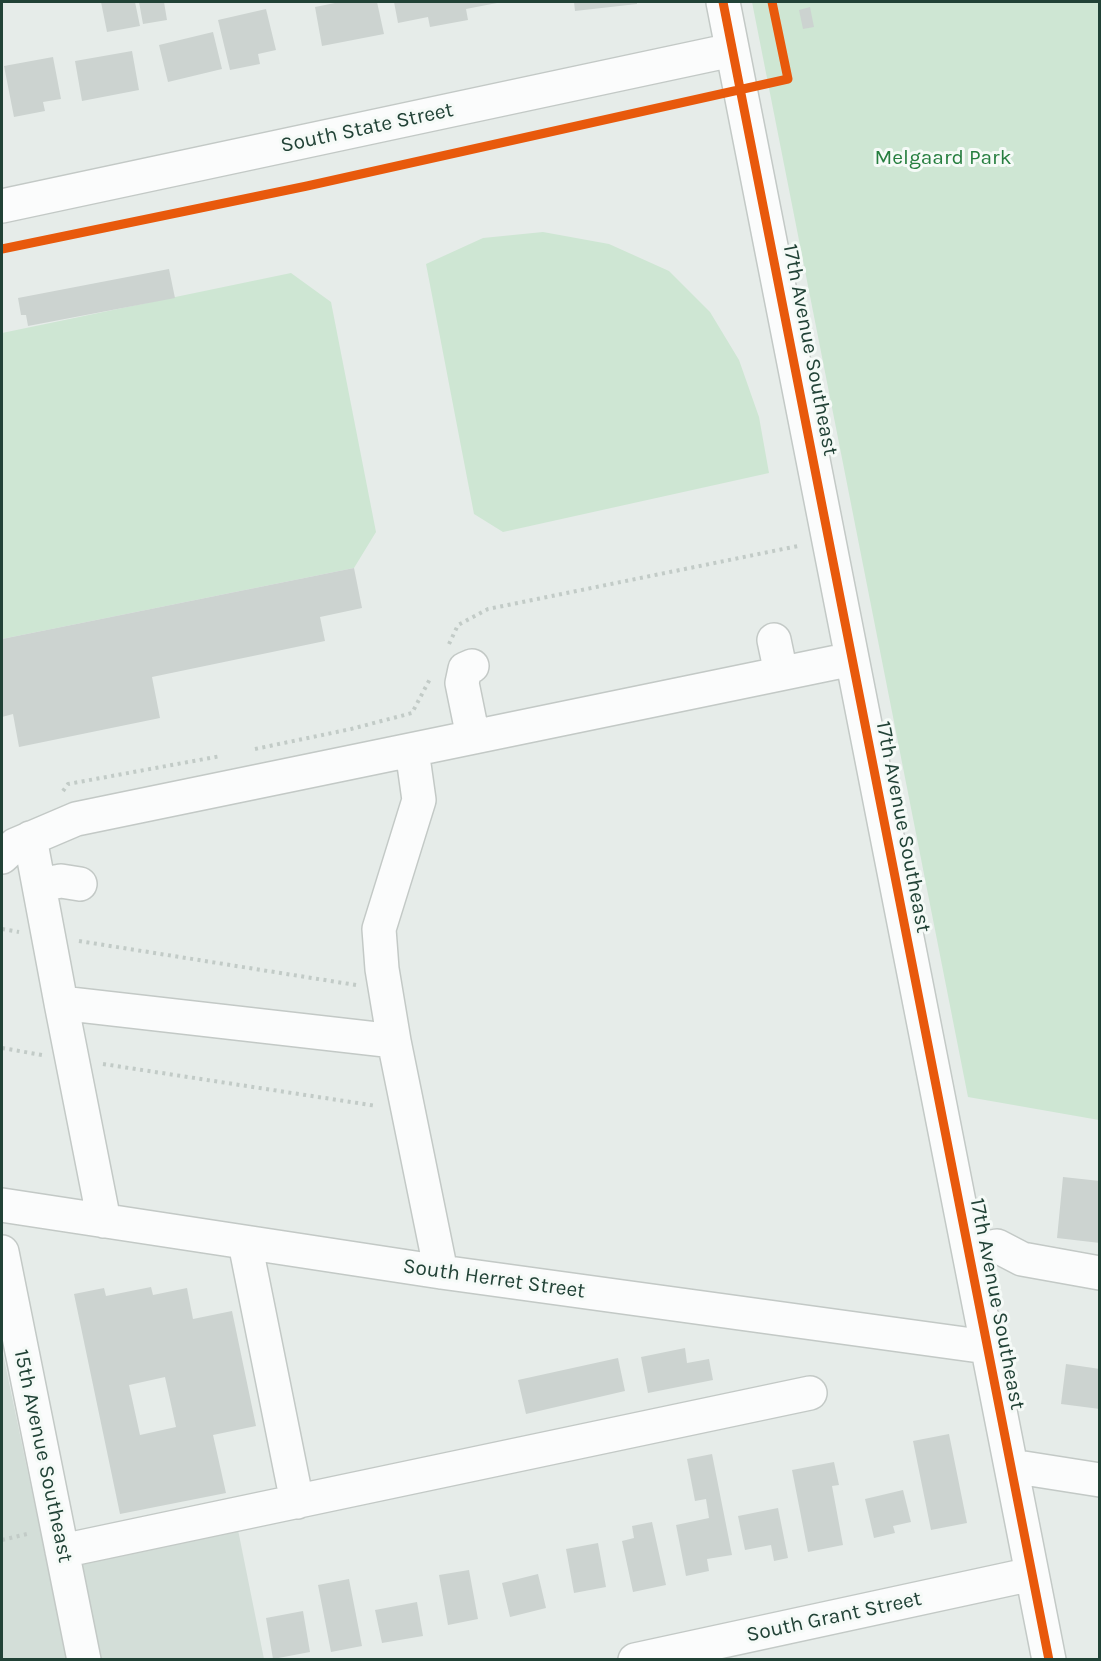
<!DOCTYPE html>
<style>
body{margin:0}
#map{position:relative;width:1101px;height:1661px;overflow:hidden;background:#e6ece9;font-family:Karla,sans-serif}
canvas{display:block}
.frame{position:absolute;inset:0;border:3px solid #214236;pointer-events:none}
</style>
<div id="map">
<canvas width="1101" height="1661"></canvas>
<div class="frame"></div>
</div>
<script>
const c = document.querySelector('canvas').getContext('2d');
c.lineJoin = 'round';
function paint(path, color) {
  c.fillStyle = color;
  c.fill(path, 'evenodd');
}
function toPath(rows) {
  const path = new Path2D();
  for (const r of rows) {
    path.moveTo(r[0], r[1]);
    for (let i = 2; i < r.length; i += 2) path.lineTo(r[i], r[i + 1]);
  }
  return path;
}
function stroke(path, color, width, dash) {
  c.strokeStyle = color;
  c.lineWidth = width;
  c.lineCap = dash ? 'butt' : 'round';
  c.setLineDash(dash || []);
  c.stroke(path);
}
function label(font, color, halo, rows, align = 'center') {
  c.font = font + ' Karla,sans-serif';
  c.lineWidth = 6;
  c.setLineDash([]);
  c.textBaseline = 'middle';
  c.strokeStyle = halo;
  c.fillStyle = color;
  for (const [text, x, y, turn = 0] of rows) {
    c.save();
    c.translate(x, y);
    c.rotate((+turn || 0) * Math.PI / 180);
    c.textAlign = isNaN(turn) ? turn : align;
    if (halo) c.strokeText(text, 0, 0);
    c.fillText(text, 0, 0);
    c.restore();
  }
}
const built = toPath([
 [2,1349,45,1554,235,1515,264,1659,2,1659]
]);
const green = toPath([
 [752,2,1099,2,1099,1120,968,1097],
 [543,232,609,244,669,271,710,312,739,360,759,417,769,473,503,532,474,514,426,264,483,238],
 [291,273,331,302,376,532,354,568,2,639,2,333]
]);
const building = toPath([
 [101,2,135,2,140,26,107,32],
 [139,2,164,2,167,20,143,24],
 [340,2,377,2,384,34,322,46,315,7],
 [394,2,497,2,497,3,466,9,468,20,430,27,428,17,398,23],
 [574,2,637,2,637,4,575,11],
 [810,7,814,27,803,29,799,10],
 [266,9,276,50,258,54,260,64,230,70,218,20],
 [213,32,222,69,168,82,159,45],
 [132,51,139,90,82,101,75,61],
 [53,57,61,99,43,102,45,111,14,117,4,66],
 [169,269,175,298,28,326,26,315,21,315,18,298],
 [354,568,362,608,320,617,325,641,152,677,160,718,19,747,13,714,2,717,2,639],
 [1063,1177,1100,1181,1100,1243,1057,1238],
 [151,1287,153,1295,187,1288,193,1319,232,1311,256,1426,213,1435,226,1493,120,1514,74,1294,104,1288,106,1296],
 [165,1377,176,1427,140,1435,129,1385],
 [685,1348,687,1363,709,1359,713,1380,648,1393,641,1357],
 [618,1358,625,1391,526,1414,518,1380],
 [1066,1364,1100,1369,1100,1409,1061,1404],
 [949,1434,967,1523,931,1530,913,1441],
 [712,1454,732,1555,707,1559,709,1571,686,1576,676,1525,709,1518,706,1499,695,1501,687,1459],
 [834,1462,839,1485,832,1486,843,1545,808,1552,792,1470],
 [903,1490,911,1522,893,1526,895,1533,874,1538,865,1499],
 [778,1508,788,1558,774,1561,771,1545,745,1550,738,1516],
 [652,1522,666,1585,633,1592,622,1541,634,1538,632,1526],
 [598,1543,606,1587,574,1593,566,1549],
 [469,1570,478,1619,448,1625,439,1575],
 [538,1574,546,1608,510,1617,502,1583],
 [349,1579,362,1646,331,1652,318,1585],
 [417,1602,423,1636,382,1643,375,1610],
 [303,1611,310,1652,273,1659,266,1618]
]);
const path = toPath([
 [449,644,458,625,488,609,798,546],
 [255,749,351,729,412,713,431,677],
 [63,791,68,784,221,756],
 [2,929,19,932],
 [79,941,356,985],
 [2,1048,42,1055],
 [103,1064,377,1106],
 [2,1540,27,1534]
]);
const minor = toPath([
 [723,2,1049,1660],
 [2,206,732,50],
 [774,640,781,673],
 [472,666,465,669,462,683,473,737],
 [30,838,61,1003],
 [2,857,15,845,76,819,852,659],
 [39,885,61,881,80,884],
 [394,1041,382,969,379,929,419,800,412,750],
 [2,1205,441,1272,987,1347],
 [104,1221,61,1003,394,1041,441,1272],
 [245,1243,297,1502],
 [2,1252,84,1660],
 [969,1252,997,1246,1022,1259,1100,1273],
 [1011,1466,1100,1480],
 [62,1551,810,1393],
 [635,1660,1032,1574]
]);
const cycleway = toPath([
 [723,2,1049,1660],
 [2,249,307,186,788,79,772,2]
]);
const streetNames = [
 ["South State Street",367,128,-12],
 ["17th Avenue Southeast",810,350,79],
 ["17th Avenue Southeast",903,827,79],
 ["South Herret Street",494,1279,8],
 ["17th Avenue Southeast",997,1304,79],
 ["15th Avenue Southeast",43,1456,78],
 ["South Grant Street",834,1617,-12]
];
const parkNames = [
 ["Melgaard Park",943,158]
];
paint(built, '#d3ded8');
paint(green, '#cee6d3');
paint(building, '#ccd3d0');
stroke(minor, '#c3c9c6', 36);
stroke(path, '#c2cbc7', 4, [3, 4.5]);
stroke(minor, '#fbfcfc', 33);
stroke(cycleway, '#e8590c', 9);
label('21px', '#214236', '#f5faf7', streetNames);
label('21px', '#267e3f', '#f5faf7', parkNames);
</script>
